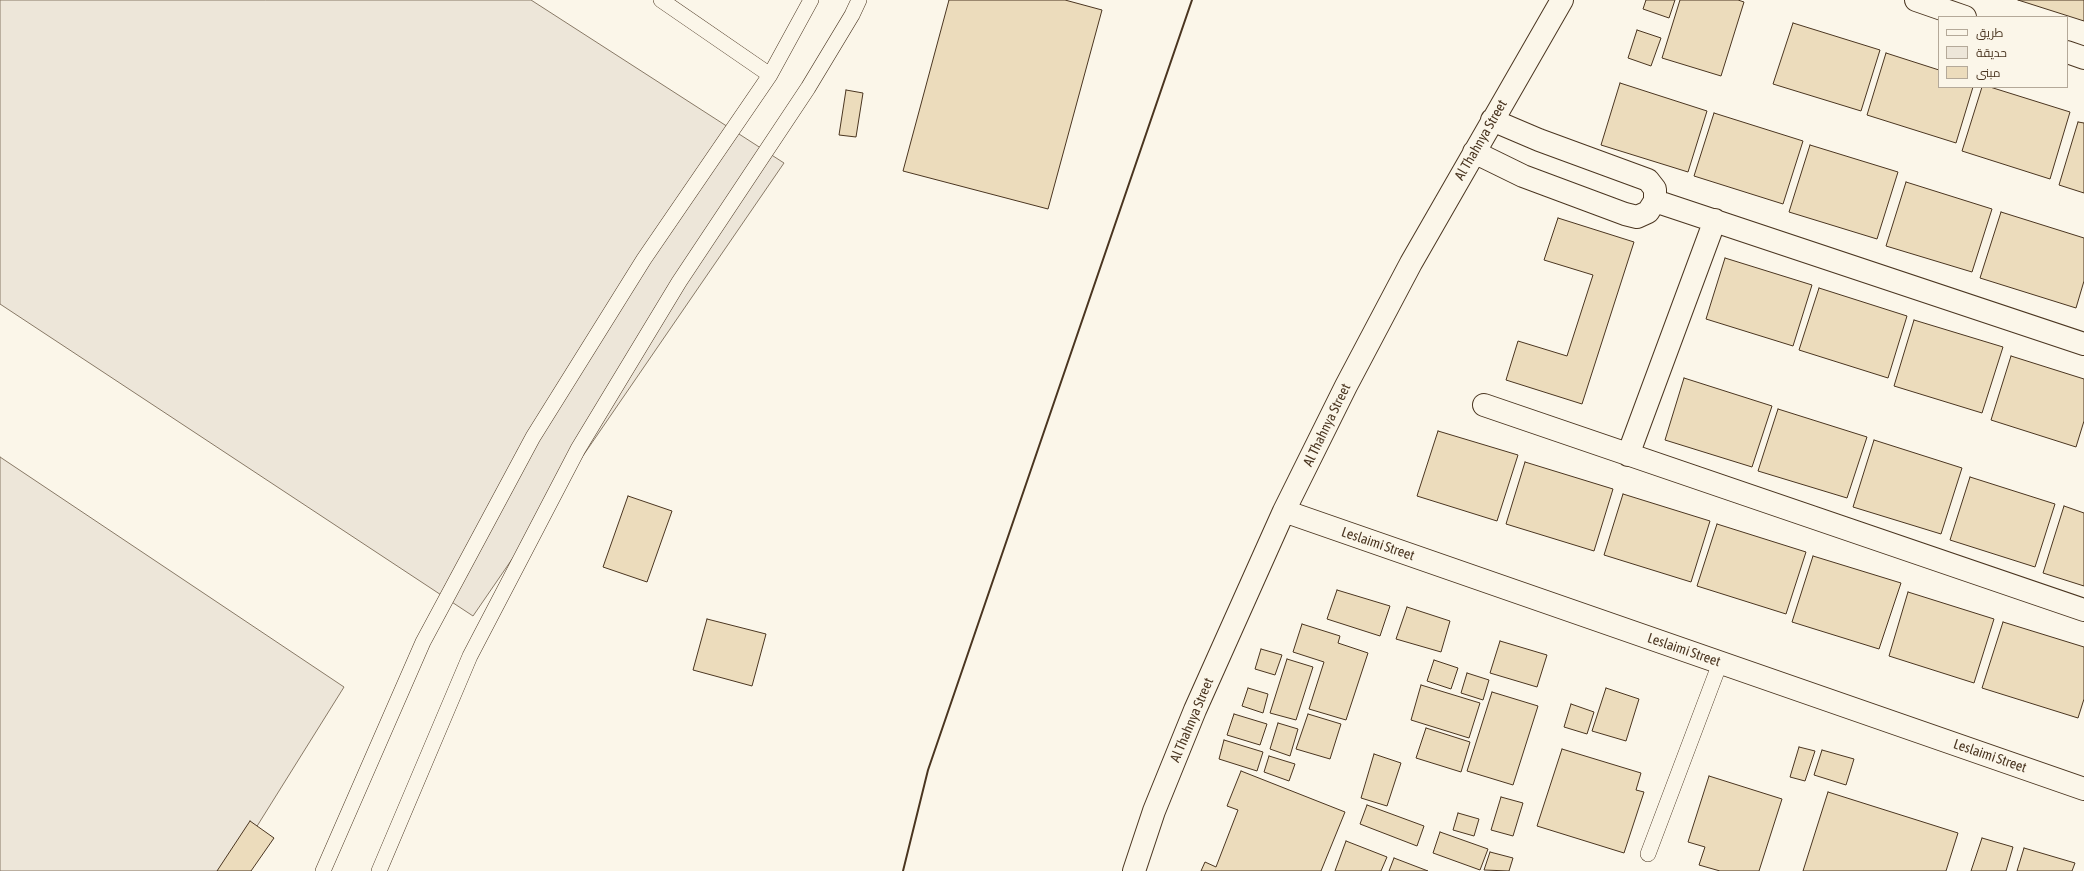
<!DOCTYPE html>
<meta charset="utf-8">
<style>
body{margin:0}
#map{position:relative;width:2084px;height:871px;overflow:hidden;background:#fbf6e9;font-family:"Asap Condensed",Cairo,sans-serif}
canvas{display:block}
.legend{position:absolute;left:1938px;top:16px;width:130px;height:72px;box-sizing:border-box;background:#fbf6e9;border:1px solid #b4a999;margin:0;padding:5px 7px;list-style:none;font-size:12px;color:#4a3520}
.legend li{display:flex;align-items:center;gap:8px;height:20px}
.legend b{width:20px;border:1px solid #b4a999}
</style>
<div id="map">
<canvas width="2084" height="871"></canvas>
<ul class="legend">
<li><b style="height:5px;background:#fbf6e9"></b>طريق</li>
<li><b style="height:11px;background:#ede6d9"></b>حديقة</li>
<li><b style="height:11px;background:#ecdcbc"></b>مبنى</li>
</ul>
</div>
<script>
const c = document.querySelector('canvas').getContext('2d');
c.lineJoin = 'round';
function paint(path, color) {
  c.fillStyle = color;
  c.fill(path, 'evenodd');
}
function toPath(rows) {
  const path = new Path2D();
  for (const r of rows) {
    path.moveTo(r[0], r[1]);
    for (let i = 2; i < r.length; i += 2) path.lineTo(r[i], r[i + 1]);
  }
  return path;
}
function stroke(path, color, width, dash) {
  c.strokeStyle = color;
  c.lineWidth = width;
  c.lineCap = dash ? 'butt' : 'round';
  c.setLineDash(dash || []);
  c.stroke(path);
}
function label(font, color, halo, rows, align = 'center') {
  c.font = font + ' "Asap Condensed",sans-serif';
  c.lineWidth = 3;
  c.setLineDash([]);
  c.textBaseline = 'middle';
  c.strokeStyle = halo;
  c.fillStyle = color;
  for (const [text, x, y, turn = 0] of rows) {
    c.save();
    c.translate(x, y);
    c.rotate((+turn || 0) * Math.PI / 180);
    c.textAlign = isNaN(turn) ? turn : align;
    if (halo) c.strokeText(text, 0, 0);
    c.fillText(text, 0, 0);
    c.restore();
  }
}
const green = toPath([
 [0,0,531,0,784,163,473,616,0,304,0,0],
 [0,457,344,687,229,871,0,871,0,457]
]);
const building = toPath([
 [949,0,1065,0,1102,10,1048,209,903,171,949,0],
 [1646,0,1675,0,1669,18,1643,9,1646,0],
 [1680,0,1738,0,1744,2,1721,76,1662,58,1680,0],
 [2018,0,2084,0,2084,21,2018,0],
 [1793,23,1880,50,1861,111,1773,84,1793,23],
 [1637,30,1661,38,1651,66,1628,58,1637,30],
 [1886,53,1939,70,1939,87,1973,87,1956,143,1867,115,1886,53],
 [1620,83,1707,111,1688,172,1601,145,1620,83],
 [1982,87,1990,87,2070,112,2050,179,1962,151,1982,87],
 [846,90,863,93,856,137,839,135,846,90],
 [1714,113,1803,141,1783,204,1694,176,1714,113],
 [2078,122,2084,123,2084,193,2059,185,2078,122],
 [1810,145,1898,172,1877,239,1789,212,1810,145],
 [1906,182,1992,209,1972,272,1886,246,1906,182],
 [2001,212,2084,238,2084,281,2076,308,1980,278,2001,212],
 [1558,218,1634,242,1582,404,1506,380,1518,341,1567,356,1593,275,1544,260,1558,218],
 [1725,258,1812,285,1793,346,1706,319,1725,258],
 [1819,288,1907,316,1888,378,1799,350,1819,288],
 [1914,320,2003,347,1982,413,1894,386,1914,320],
 [2011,356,2084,379,2084,421,2076,447,1991,420,2011,356],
 [1684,378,1772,406,1752,467,1665,440,1684,378],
 [1778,409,1867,437,1847,498,1758,471,1778,409],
 [1438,431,1518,455,1497,521,1417,496,1438,431],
 [1874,440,1962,468,1941,534,1853,507,1874,440],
 [1525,462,1613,489,1594,551,1506,524,1525,462],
 [1970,477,2055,504,2035,567,1950,540,1970,477],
 [1623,494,1710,521,1691,582,1604,555,1623,494],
 [628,496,672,511,647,582,603,567,628,496],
 [2064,506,2084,513,2084,586,2043,573,2064,506],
 [1717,524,1806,552,1786,614,1697,586,1717,524],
 [1813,556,1901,583,1879,649,1792,622,1813,556],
 [1337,590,1390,606,1380,636,1327,619,1337,590],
 [1908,592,1994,619,1974,683,1889,656,1908,592],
 [1407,607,1450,621,1441,652,1396,639,1407,607],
 [707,619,766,634,752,686,693,670,707,619],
 [2003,622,2084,647,2084,699,2078,718,1982,688,2003,622],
 [1302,624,1340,636,1338,643,1368,653,1346,720,1309,709,1324,662,1293,652,1302,624],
 [1500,641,1547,655,1537,687,1490,673,1500,641],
 [1261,649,1282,655,1275,675,1255,669,1261,649],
 [1287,659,1313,667,1296,720,1270,713,1287,659],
 [1434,660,1458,668,1451,689,1427,681,1434,660],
 [1467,673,1489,680,1483,700,1461,693,1467,673],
 [1421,685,1480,703,1469,738,1411,720,1421,685],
 [1248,688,1268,694,1263,713,1242,706,1248,688],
 [1606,688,1639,699,1626,741,1592,731,1606,688],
 [1492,692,1538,706,1513,785,1467,771,1492,692],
 [1571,704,1594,712,1587,734,1564,727,1571,704],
 [1234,714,1267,724,1260,745,1227,735,1234,714],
 [1308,714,1341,724,1330,759,1296,749,1308,714],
 [1278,723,1298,729,1290,756,1270,749,1278,723],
 [1426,728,1470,742,1461,772,1416,758,1426,728],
 [1224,740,1263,752,1257,771,1219,759,1224,740],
 [1799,747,1815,751,1805,781,1790,777,1799,747],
 [1562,749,1641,773,1636,790,1644,792,1624,853,1537,826,1562,749],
 [1822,750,1854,759,1846,785,1814,775,1822,750],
 [1374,754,1401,763,1387,806,1361,798,1374,754],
 [1269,756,1295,764,1289,781,1264,772,1269,756],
 [1241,771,1345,812,1321,871,1201,871,1205,862,1216,867,1238,810,1227,806,1241,771],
 [1709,776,1782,799,1759,871,1720,871,1699,865,1705,847,1688,842,1709,776],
 [1828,792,1958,833,1946,871,1803,871,1828,792],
 [1501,797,1523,803,1513,836,1491,830,1501,797],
 [1367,805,1424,826,1417,846,1360,824,1367,805],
 [1458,813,1479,819,1474,836,1453,830,1458,813],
 [250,821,274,838,251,871,217,871,250,821],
 [1440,832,1488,849,1480,870,1433,853,1440,832],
 [1982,838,2013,847,2006,871,1971,871,1982,838],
 [1346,841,1387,857,1381,871,1335,871,1346,841],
 [2024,848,2075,863,2072,871,2017,871,2024,848],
 [1490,852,1513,858,1509,871,1484,870,1490,852],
 [1394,858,1428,871,1389,871,1394,858]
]);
const lane = toPath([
 [661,0,770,75],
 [1648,854,1720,663],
 [323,871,423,642,533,437,644,259,770,75,811,0],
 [379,871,470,656,578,449,679,282,808,88,852,15,859,0]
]);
const street = toPath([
 [1916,0,1965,17],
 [2067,52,2084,58],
 [1474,152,1523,176,1625,214,1637,217,1648,212,1655,201,1655,189,1648,180,1539,140,1492,120],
 [1655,201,2084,344],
 [1484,405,2084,610],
 [1628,455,1715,220],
 [1284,511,2084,789],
 [1134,871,1154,811,1195,710,1284,511,1346,386,1411,263,1562,0]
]);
const wall = toPath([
 [903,871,928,770,1192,0]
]);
const streetNames = [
 ["Al Thahnya Street",1481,140,-60],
 ["Al Thahnya Street",1327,425,-64],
 ["Leslaimi Street",1378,544,19],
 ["Leslaimi Street",1684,650,19],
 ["Al Thahnya Street",1192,720,-67],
 ["Leslaimi Street",1990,756,19]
];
paint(green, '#ede6d9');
stroke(green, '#887966', 1);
paint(building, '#ecdcbc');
stroke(building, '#4a3520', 1);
stroke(lane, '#4a3520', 16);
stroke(street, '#4a3520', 24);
stroke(lane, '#fbf6e9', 15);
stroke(street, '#fbf6e9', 22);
stroke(wall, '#4a3520', 2);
label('14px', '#4a3520', '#fbf6e9', streetNames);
</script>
